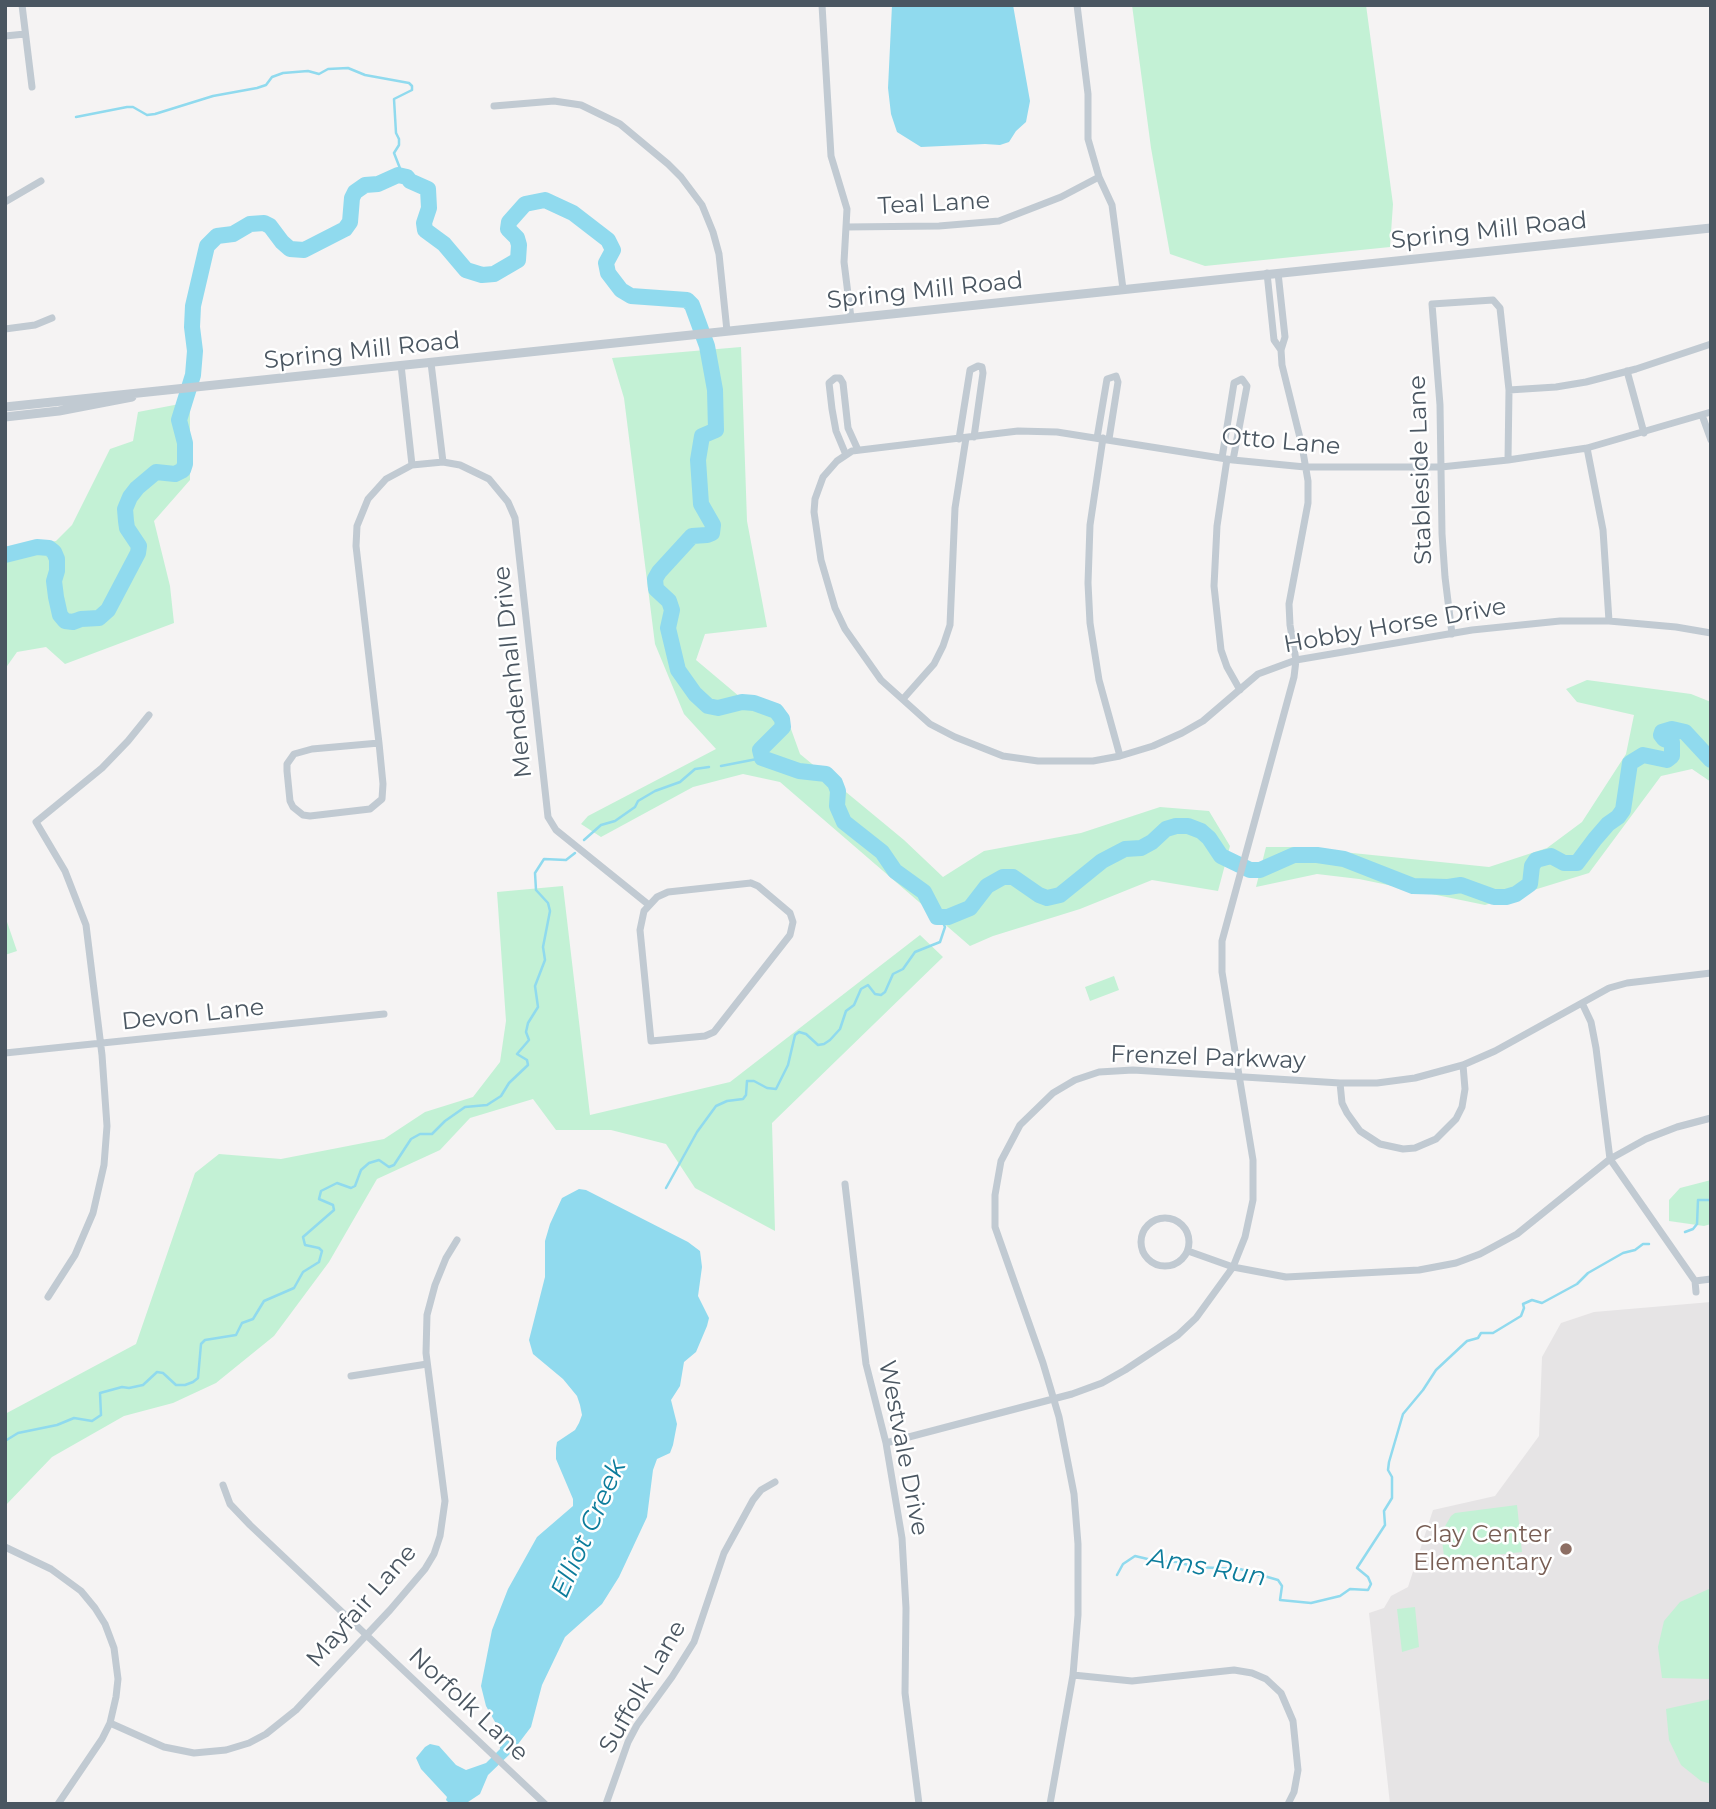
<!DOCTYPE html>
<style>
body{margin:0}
#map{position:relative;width:1716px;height:1809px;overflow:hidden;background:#f5f3f3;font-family:Montserrat,sans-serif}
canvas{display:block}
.frame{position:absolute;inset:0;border:7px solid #4a5661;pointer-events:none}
</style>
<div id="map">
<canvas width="1716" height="1809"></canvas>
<div class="frame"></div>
</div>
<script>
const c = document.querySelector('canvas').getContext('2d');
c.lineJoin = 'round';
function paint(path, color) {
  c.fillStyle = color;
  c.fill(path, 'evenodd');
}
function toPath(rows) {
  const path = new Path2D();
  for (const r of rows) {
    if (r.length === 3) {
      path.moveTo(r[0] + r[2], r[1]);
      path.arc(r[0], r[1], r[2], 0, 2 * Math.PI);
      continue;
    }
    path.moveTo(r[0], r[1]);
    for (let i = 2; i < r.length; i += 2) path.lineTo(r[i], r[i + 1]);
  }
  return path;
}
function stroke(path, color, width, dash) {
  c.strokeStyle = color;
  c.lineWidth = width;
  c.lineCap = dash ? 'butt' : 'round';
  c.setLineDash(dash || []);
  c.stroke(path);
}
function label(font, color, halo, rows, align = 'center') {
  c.font = font + ' Montserrat,sans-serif';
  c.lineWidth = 5;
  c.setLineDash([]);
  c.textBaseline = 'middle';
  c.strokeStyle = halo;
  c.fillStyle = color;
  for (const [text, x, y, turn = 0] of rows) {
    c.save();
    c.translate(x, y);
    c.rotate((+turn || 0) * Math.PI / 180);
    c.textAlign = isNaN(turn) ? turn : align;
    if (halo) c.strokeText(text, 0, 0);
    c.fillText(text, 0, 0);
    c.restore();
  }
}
const education = toPath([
 [1711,1302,1711,1803,1390,1804,1369,1613,1384,1608,1391,1596,1408,1587,1433,1510,1495,1496,1539,1436,1542,1357,1561,1323,1594,1312]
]);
const green = toPath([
 [1132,5,1366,5,1393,204,1390,247,1205,266,1170,254,1151,148],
 [741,347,747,521,767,627,705,634,696,660,740,697,783,707,800,754,904,840,943,877,984,851,1081,833,1160,807,1209,811,1230,846,1218,891,1152,880,1080,909,993,936,970,946,780,782,743,774,693,787,601,837,581,824,588,816,716,749,684,714,655,644,624,398,612,358],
 [190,402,190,480,154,521,170,586,174,623,65,664,46,647,17,652,5,669,5,548,56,541,72,525,110,449,133,441,138,412],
 [1587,680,1691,694,1711,702,1711,782,1692,769,1661,776,1589,873,1485,905,1359,879,1317,874,1256,887,1266,847,1294,847,1489,867,1547,848,1582,822,1626,754,1634,715,1577,702,1566,689],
 [563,886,590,1115,730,1082,920,935,943,957,772,1123,775,1231,695,1188,666,1144,611,1130,556,1130,533,1099,470,1118,440,1150,377,1179,329,1262,274,1336,216,1383,173,1403,124,1416,52,1457,5,1506,5,1414,136,1344,195,1173,219,1154,281,1159,384,1139,425,1112,473,1097,500,1062,506,1021,497,892],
 [5,916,17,951,5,955],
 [1114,976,1119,990,1090,1001,1085,987],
 [1711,1180,1711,1224,1704,1226,1669,1221,1669,1200,1680,1188],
 [1517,1505,1522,1552,1458,1559,1444,1556,1441,1533,1451,1516,1455,1513],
 [1711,1588,1711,1679,1662,1678,1658,1647,1664,1621,1680,1602],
 [1415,1607,1419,1647,1402,1652,1397,1609],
 [1711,1699,1711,1784,1701,1781,1681,1765,1669,1740,1666,1709]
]);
const water = toPath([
 [892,5,1013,5,1030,101,1026,122,1016,131,1009,142,1000,145,985,144,921,147,897,132,891,114,888,88],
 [579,1189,586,1190,688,1242,700,1251,702,1267,698,1296,709,1318,707,1326,696,1352,684,1362,680,1386,671,1400,677,1424,673,1445,670,1453,657,1459,653,1470,647,1517,619,1577,602,1604,565,1637,542,1685,531,1727,512,1752,488,1775,480,1794,465,1804,450,1804,446,1800,447,1797,421,1769,416,1758,425,1747,430,1744,439,1746,456,1765,466,1770,486,1763,500,1749,499,1729,486,1706,481,1686,492,1630,508,1589,537,1537,573,1506,573,1499,556,1459,556,1448,557,1442,575,1430,579,1423,582,1415,580,1405,577,1396,563,1379,533,1354,529,1340,545,1277,545,1241,550,1224,562,1198]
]);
const stream = toPath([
 [76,117,127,107,133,107,147,115,155,114,213,96,257,88,266,85,272,77,283,73,308,71,319,74,328,69,348,68,365,75,409,83,412,86,412,90,394,99,396,133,399,139,399,145,394,153,403,176],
 [721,766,762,758],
 [584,840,601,825,615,821,635,807,638,801,655,791,680,782,695,769,709,767],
 [666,1188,697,1132,716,1106,727,1101,743,1099,746,1095,747,1081,754,1081,767,1088,776,1089,788,1065,795,1035,799,1032,806,1034,818,1045,824,1044,830,1040,840,1029,846,1011,854,1005,861,989,868,985,875,994,881,995,885,992,893,974,903,969,915,952,940,942,945,927,941,918],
 [1685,1232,1693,1229,1697,1224,1698,1200,1711,1200],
 [5,1441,18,1433,57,1425,74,1418,92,1421,101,1415,100,1393,122,1387,129,1388,143,1385,157,1372,163,1373,176,1385,185,1385,193,1382,198,1378,201,1344,205,1340,236,1335,242,1323,253,1319,264,1301,294,1288,303,1272,319,1262,322,1251,319,1248,305,1245,303,1237,334,1210,333,1205,319,1199,321,1191,337,1183,351,1188,355,1186,361,1170,369,1163,379,1160,389,1167,394,1165,411,1139,420,1134,432,1134,445,1121,465,1107,487,1105,501,1096,509,1083,528,1065,527,1060,517,1054,529,1040,526,1032,528,1023,538,1007,535,986,545,960,543,947,550,911,548,903,536,890,535,873,544,859,566,860,575,853],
 [1117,1575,1123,1564,1135,1556,1156,1561,1178,1562,1195,1567,1240,1569,1278,1580,1282,1586,1280,1600,1311,1603,1340,1596,1350,1589,1368,1590,1371,1584,1368,1577,1357,1568,1385,1525,1384,1511,1392,1498,1392,1477,1388,1470,1389,1462,1403,1414,1423,1390,1436,1370,1467,1341,1478,1338,1481,1333,1493,1333,1521,1316,1524,1308,1523,1304,1532,1300,1542,1303,1577,1284,1588,1273,1623,1253,1635,1250,1643,1244,1649,1244]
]);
const river = toPath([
 [5,555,37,547,49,548,54,552,57,559,57,571,54,581,56,597,60,615,65,621,73,622,81,619,99,618,108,610,138,553,139,546,127,528,126,521,125,509,130,497,137,488,156,472,175,474,183,470,185,464,185,443,179,420,193,375,195,351,192,327,193,306,207,246,217,236,233,234,250,224,264,223,270,226,282,242,290,249,304,250,345,229,350,222,352,198,355,192,365,185,378,184,398,175,407,177,410,181,428,189,429,208,424,223,425,230,444,244,466,270,482,275,494,274,518,260,519,245,517,238,508,229,509,222,525,204,545,200,573,213,608,240,613,250,606,263,608,273,621,290,631,296,687,300,692,305,707,346,715,390,716,430,702,436,698,460,701,504,713,525,712,533,707,535,692,536,659,572,655,579,656,589,669,601,672,610,668,628,678,670,695,694,708,706,718,708,742,702,754,703,776,711,782,719,783,727,760,750,762,758,799,771,826,774,835,783,838,791,837,806,844,822,882,852,895,871,924,892,937,917,948,917,970,908,987,886,1003,877,1013,877,1039,895,1047,898,1060,895,1102,861,1125,849,1141,848,1152,842,1166,829,1176,826,1188,826,1201,831,1209,838,1221,856,1250,870,1260,870,1294,855,1317,855,1344,859,1413,886,1448,887,1461,885,1494,897,1506,897,1516,894,1530,884,1532,866,1536,860,1551,856,1564,863,1577,863,1595,839,1608,824,1618,817,1623,810,1630,763,1643,755,1667,760,1672,756,1672,742,1664,739,1661,735,1662,732,1672,729,1685,732,1711,760]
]);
const minor = toPath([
 [22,5,32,87],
 [822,5,831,156,847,209,844,262,851,318],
 [1077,5,1088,94,1088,139,1099,177,1112,205,1123,289],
 [5,36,25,34],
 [494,106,554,101,581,105,620,124,668,164,681,177,702,205,713,232,719,254,727,331],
 [5,202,41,181],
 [846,227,939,226,999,221,1061,197,1099,177],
 [1267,273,1274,340,1281,350],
 [5,329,35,325,52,318],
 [431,363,443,462],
 [401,365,412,465],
 [1627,371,1644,433],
 [1509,390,1556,387,1586,382,1636,369,1711,344],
 [1711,412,1587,448,1508,460,1441,467,1305,467,1233,460,1057,432,1018,431,852,451,837,461,823,477,815,499,814,512,821,560,835,608,845,629,881,680,930,724,955,737,1003,756,1038,761,1093,761,1120,756,1153,746,1182,733,1203,721,1258,674,1296,660,1472,630,1560,621,1609,621,1676,627,1711,633],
 [1702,415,1711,440],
 [1097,438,1107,379,1116,376,1118,382,1109,439],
 [1103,438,1090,525,1088,583,1090,623,1099,680,1120,756],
 [959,439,970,370,978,366,982,367,983,373,974,437],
 [1587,448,1603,530,1609,621],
 [846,455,836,431,832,409,829,383,835,378,840,378,843,383,848,428,858,450],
 [1222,458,1234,383,1242,379,1247,386,1233,460],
 [1227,459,1217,526,1214,586,1221,650,1227,667,1240,690],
 [1452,634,1445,577,1442,534,1440,405,1432,304,1493,300,1500,308,1509,390,1508,460],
 [903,699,934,664,943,646,950,625,955,508,966,438],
 [379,743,312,749,294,754,287,764,287,771,290,801,293,807,303,815,310,816,370,809,382,799,383,784,379,743,356,546,357,526,368,499,386,479,412,465,443,462,460,465,489,479,508,502,515,518,548,817,556,830,649,905],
 [751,883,758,886,790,913,793,922,790,935,714,1032,705,1036,651,1041,640,930,644,911,657,897,668,892,751,883],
 [1582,1003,1591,1022,1596,1048,1610,1159,1695,1281,1696,1292],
 [5,1053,384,1014],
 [1340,1083,1342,1103,1347,1113,1360,1131,1380,1144,1403,1149,1415,1148,1436,1139,1456,1119,1462,1107,1465,1089,1463,1065],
 [845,1184,866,1364,886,1443,902,1538,906,1608,905,1693,919,1804],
 [1165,1242,24],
 [1188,1251,1233,1267,1286,1277,1419,1270,1456,1263,1480,1254,1517,1234,1610,1159,1646,1139,1677,1127,1711,1118],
 [1695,1281,1711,1279],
 [48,1297,75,1255,93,1213,104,1165,107,1126,102,1055,86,925,65,871,36,822,102,768,128,741,149,715],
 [351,1376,427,1364],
 [886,1443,1072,1394,1102,1383,1125,1370,1178,1335,1196,1318,1233,1267,1245,1237,1253,1200,1253,1160,1222,972,1222,941,1294,677,1296,660,1290,625,1289,604,1308,503,1308,481,1302,446,1282,365,1281,350,1285,337,1278,273],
 [223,1485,230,1504,250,1525,545,1804],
 [5,1547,51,1569,81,1591,95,1608,105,1624,114,1648,118,1679,116,1697,110,1723,102,1739,58,1804],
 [1073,1675,1132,1681,1234,1670,1252,1673,1266,1679,1281,1693,1293,1721,1298,1770,1294,1792,1288,1804],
 [110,1723,164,1747,194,1753,226,1750,249,1743,266,1734,296,1710,390,1610,425,1569,434,1554,440,1536,445,1501,426,1353,427,1315,435,1285,446,1258,457,1240],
 [606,1804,628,1742,637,1725,672,1677,694,1642,724,1553,753,1500,761,1490,775,1482],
 [1050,1804,1073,1675,1078,1615,1078,1544,1074,1494,1059,1417,1043,1363,995,1227,995,1195,1001,1161,1020,1125,1053,1093,1075,1080,1099,1072,1133,1070,1340,1083,1377,1083,1415,1078,1463,1065,1495,1051,1609,988,1627,983,1711,973]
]);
const tertiary = toPath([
 [5,407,1711,228],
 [5,417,59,411,132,397]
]);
const markers = [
 [1566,1549,7,"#8d6e63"]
];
const streetNames = [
 ["Teal Lane",934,204,-3],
 ["Spring Mill Road",1489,231,-6],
 ["Spring Mill Road",925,291,-6],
 ["Spring Mill Road",362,351,-6],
 ["Otto Lane",1281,442,5],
 ["Stableside Lane",1421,470,-92],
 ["Hobby Horse Drive",1395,626,-10],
 ["Mendenhall Drive",513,672,-96],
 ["Devon Lane",193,1015,-6],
 ["Frenzel Parkway",1208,1058,2],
 ["Westvale Drive",903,1448,79],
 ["Mayfair Lane",362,1606,-49],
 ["Suffolk Lane",643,1687,-60],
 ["Norfolk Lane",468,1705,43]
];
const educationNames = [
 ["Clay Center",1552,1535],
 ["Elementary",1552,1563]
];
const waterNames = [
 ["Elliot Creek",589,1529,-66],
 ["Ams Run",1207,1568,10]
];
paint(education, '#e6e4e5');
paint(green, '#c3f1d5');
paint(water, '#90daee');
stroke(stream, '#90daee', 2.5);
stroke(river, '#90daee', 16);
stroke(minor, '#c1cad2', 7);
stroke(tertiary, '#c1cad2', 9);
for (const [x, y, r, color] of markers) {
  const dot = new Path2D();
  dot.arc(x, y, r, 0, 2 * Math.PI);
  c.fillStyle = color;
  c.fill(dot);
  stroke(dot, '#fff', 2.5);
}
label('24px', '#4a5661', '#fff', streetNames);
label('24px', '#785e54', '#fff', educationNames, 'right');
label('italic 26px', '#0c7c9b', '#fff', waterNames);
</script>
